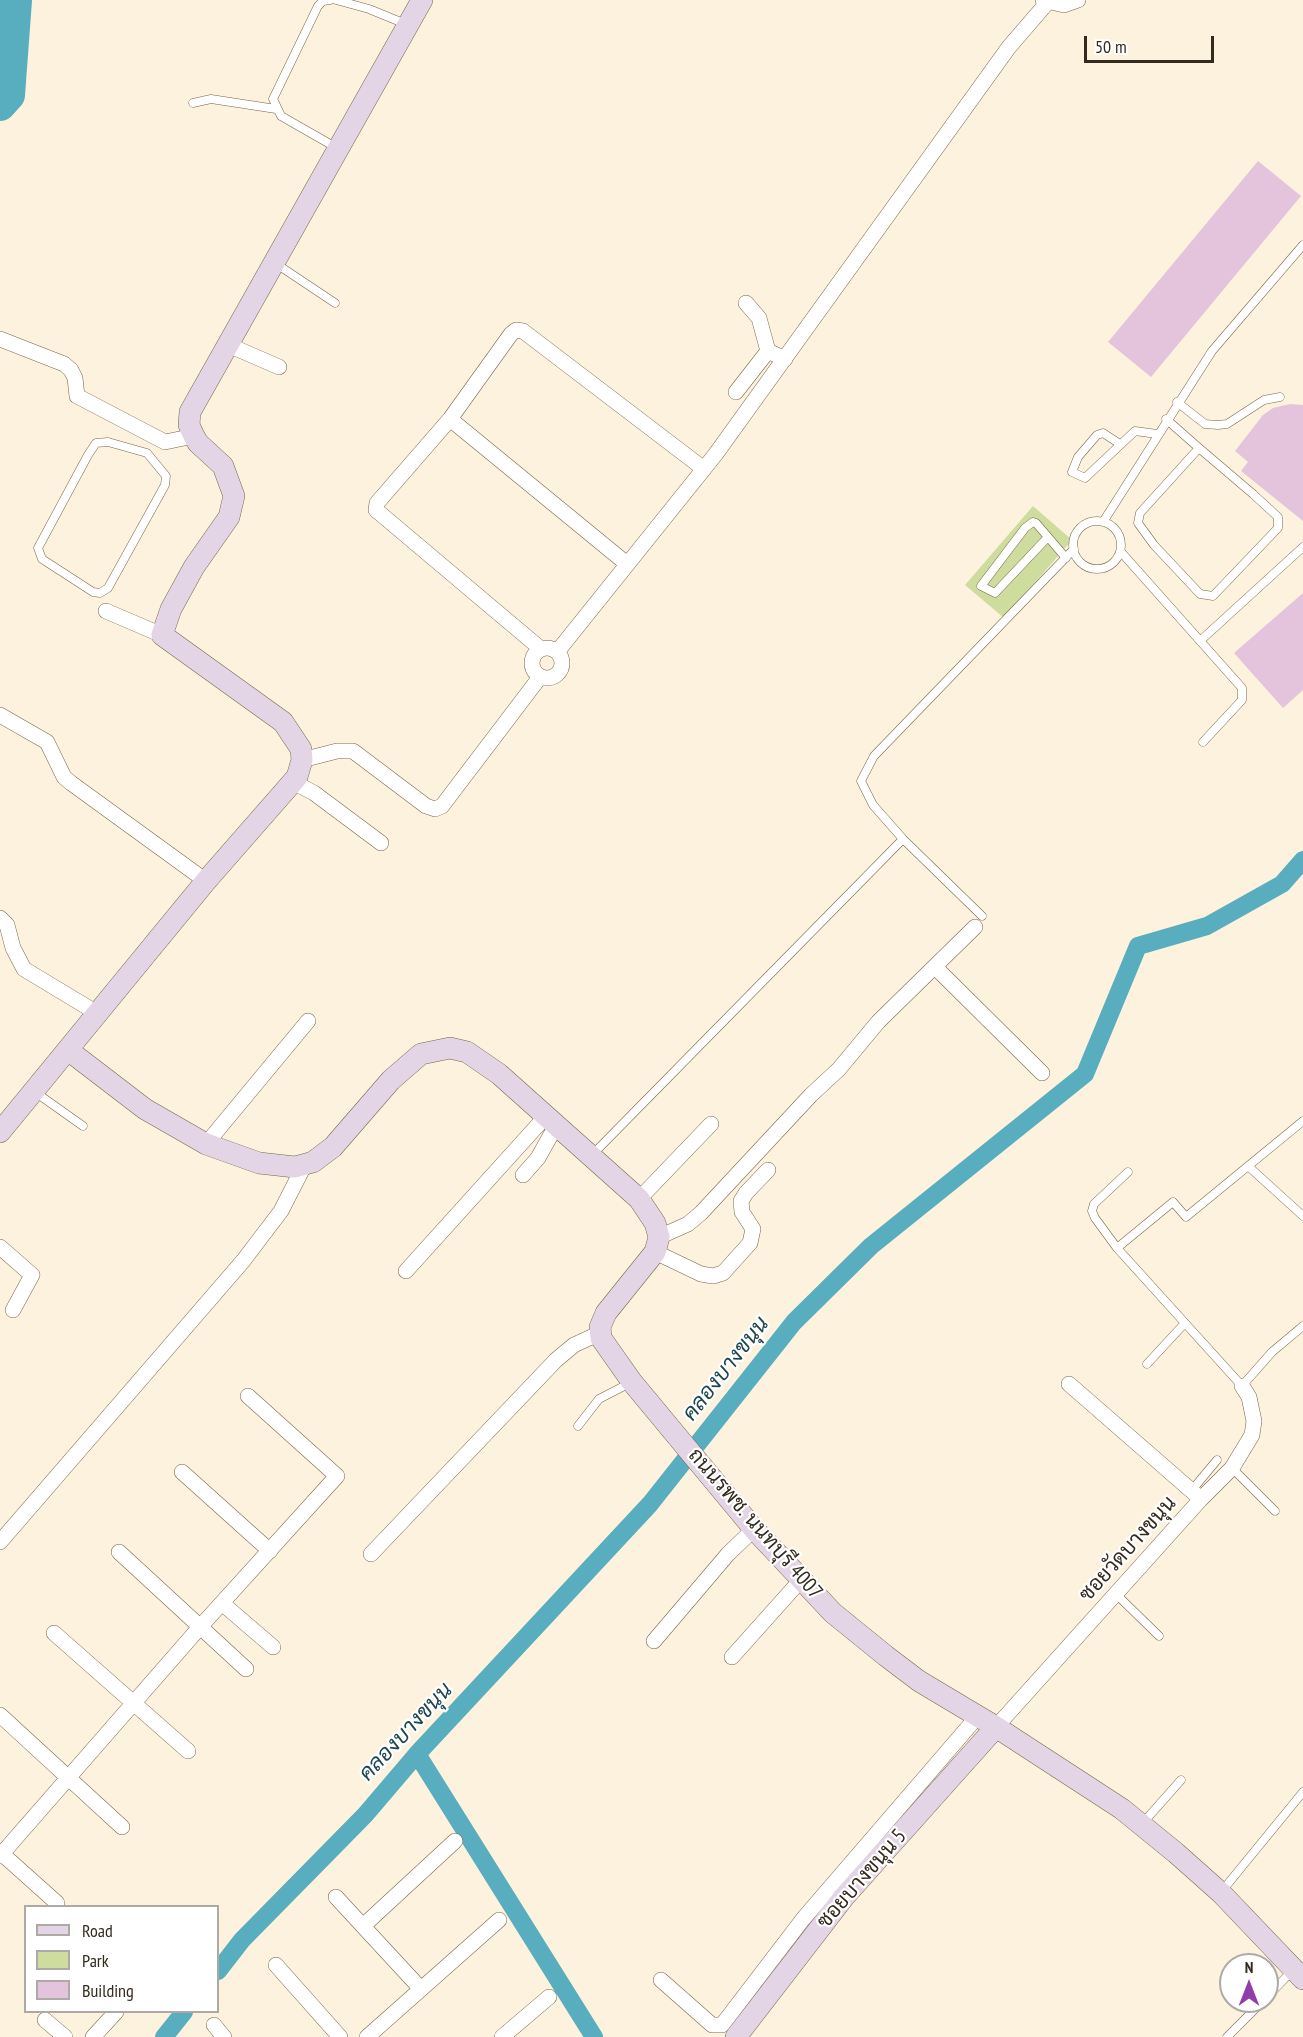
<!DOCTYPE html>
<meta charset="utf-8">
<style>
body{margin:0}
#map{position:relative;width:1303px;height:2037px;overflow:hidden;background:#fdf2de;font-family:"PT Sans Narrow",sans-serif}
canvas{display:block}
.legend{position:absolute;left:24px;top:1905px;width:195px;height:108px;box-sizing:border-box;background:#fff;border:2px solid #adaaa5;margin:0;padding:8px 10px;list-style:none;font-size:18px;color:#322b1e}
.legend li{display:flex;align-items:center;gap:12px;height:30px}
.legend b{width:30px;border:2px solid #adaaa5}
.north{position:absolute;left:1219px;top:1953px;width:60px;height:60px;box-sizing:border-box;background:#fff;border:2px solid #adaaa5;border-radius:50%;rotate:0deg;font-size:16px;font-weight:700;line-height:24px;text-align:center;color:#322b1e}
.north::after{content:'';display:block;margin:auto;width:21px;height:27px;background:#913ead;clip-path:polygon(50% 0,100% 100%,50% 72%,0 100%)}
.scale{position:absolute;left:1084px;top:36px;width:130px;height:27px;box-sizing:border-box;border:3px solid #322b1e;border-top:0;padding-left:8px;font-size:18px;line-height:21px;white-space:nowrap;color:#322b1e;-webkit-text-stroke:4px #fff;paint-order:stroke}
</style>
<div id="map">
<canvas width="1303" height="2037"></canvas>
<ul class="legend">
<li><b style="height:8px;background:#e4d5e6"></b>Road</li>
<li><b style="height:16px;background:#cedd9d"></b>Park</li>
<li><b style="height:16px;background:#e3c4dc"></b>Building</li>
</ul>
<div class="north">N</div>
<div class="scale">50 m</div>
</div>
<script>
const c = document.querySelector('canvas').getContext('2d');
c.lineJoin = 'round';
function paint(path, color) {
  c.fillStyle = color;
  c.fill(path, 'evenodd');
}
function toPath(rows) {
  const path = new Path2D();
  for (const r of rows) {
    if (r.length === 3) {
      path.moveTo(r[0] + r[2], r[1]);
      path.arc(r[0], r[1], r[2], 0, 2 * Math.PI);
      continue;
    }
    path.moveTo(r[0], r[1]);
    for (let i = 2; i < r.length; i += 2) path.lineTo(r[i], r[i + 1]);
  }
  return path;
}
function stroke(path, color, width, dash) {
  c.strokeStyle = color;
  c.lineWidth = width;
  c.lineCap = dash ? 'butt' : 'round';
  c.setLineDash(dash || []);
  c.stroke(path);
}
function label(font, color, halo, rows, align = 'center') {
  c.font = font + ' "PT Sans Narrow",Sarabun,sans-serif';
  c.lineWidth = 4.5;
  c.setLineDash([]);
  c.textBaseline = 'middle';
  c.strokeStyle = halo;
  c.fillStyle = color;
  for (const [text, x, y, turn = 0] of rows) {
    c.save();
    c.translate(x, y);
    c.rotate((+turn || 0) * Math.PI / 180);
    c.textAlign = isNaN(turn) ? turn : align;
    if (halo) c.strokeText(text, 0, 0);
    c.fillText(text, 0, 0);
    c.restore();
  }
}
const green = toPath([
 [1033,506,1072,540,1004,618,965,585]
]);
const canal = toPath([
 [417,1754,594,2037],
 [218,1971,242,1940,365,1815,417,1754,650,1504,794,1322,871,1246,1085,1074,1138,946,1207,926,1282,884,1303,860],
 [164,2037,184,2012]
]);
const river = toPath([
 [0,105,9,95,16,0]
]);
const building = toPath([
 [1258,161,1301,196,1151,377,1108,342],
 [1290,404,1303,405,1303,521,1241,471,1248,462,1235,451,1263,415,1273,408],
 [1303,593,1303,690,1283,708,1234,653]
]);
const lane = toPath([
 [330,0,323,1,318,6,273,99,281,116,337,148],
 [336,0,369,9,408,25],
 [193,103,211,99,276,109],
 [275,263,335,303],
 [1177,402,1205,424,1218,425,1227,424,1264,400,1280,397],
 [1166,419,1199,448,1253,494,1278,517,1278,528,1213,596,1200,594,1154,545,1138,523,1140,513,1199,448],
 [108,442,147,453,166,476,165,485,108,588,100,593,93,592,42,559,38,548,88,455,96,443,108,442],
 [1120,444,1103,433,1097,435,1078,457,1072,472,1085,478,1135,431,1157,434],
 [1097,545,24],
 [1103,522,1212,351,1303,245],
 [1048,537,995,593,981,586,1025,528,1033,522,1036,523,1066,558],
 [1121,552,1242,688,1242,700,1203,742],
 [1200,641,1303,547],
 [982,916,903,839,873,805,861,781,874,756,1074,549],
 [35,1092,83,1126],
 [592,1155,903,839],
 [1248,1166,1303,1216],
 [1128,1172,1094,1204,1092,1211,1095,1218,1117,1248,1242,1386,1272,1352,1303,1326],
 [1117,1248,1173,1202,1186,1217,1303,1121],
 [1147,1364,1185,1323],
 [578,1426,599,1399,630,1383],
 [1232,1468,1275,1511],
 [1192,1490,1217,1460],
 [1116,1594,1159,1636],
 [1142,1824,1181,1780],
 [1222,1891,1303,1792],
 [1267,1997,1293,1970],
 [1227,2037,1263,2001]
]);
const street = toPath([
 [1043,0,1064,5,1078,0],
 [746,303,759,318,768,351,785,359],
 [0,339,64,364,71,370,75,378,77,396,165,442,194,436],
 [226,344,279,367],
 [736,392,768,351],
 [450,419,627,564],
 [106,611,162,635],
 [547,663,15],
 [541,649,376,510,377,503,450,419,511,334,516,330,523,331,704,469],
 [557,652,715,455,1009,47,1047,3],
 [0,715,47,742,64,777,71,783,206,881],
 [302,760,337,751,353,751,426,806,435,809,442,806,540,677],
 [293,782,314,793,381,843],
 [0,918,7,925,13,948,24,969,97,1013],
 [936,968,1042,1073],
 [206,1144,308,1021],
 [523,1175,538,1158,557,1124],
 [639,1199,711,1124],
 [659,1237,688,1224,701,1213,811,1095,839,1069,878,1022,975,927],
 [0,1247,32,1275,13,1310],
 [655,1252,701,1274,713,1276,723,1273,750,1243,753,1229,742,1212,741,1201,746,1193,768,1170],
 [406,1271,547,1115],
 [1069,1384,1201,1499],
 [182,1472,270,1551],
 [0,1542,243,1261,281,1211,304,1166],
 [119,1552,246,1669],
 [371,1554,556,1360,574,1345,600,1333],
 [223,1604,273,1647],
 [54,1633,188,1751],
 [654,1641,728,1554,754,1529],
 [732,1657,800,1581],
 [0,1715,122,1827],
 [996,1727,1201,1499,1232,1468,1252,1435,1254,1421,1249,1397,1242,1386],
 [0,1852,57,1903],
 [0,1856,200,1627,337,1476,248,1396],
 [336,1897,421,1989],
 [363,1926,455,1841],
 [276,1965,340,2037],
 [661,1980,712,2025,722,2025,803,1919,977,1717],
 [45,2020,65,2037],
 [214,2025,224,2037],
 [93,2037,116,2012],
 [367,2037,499,1920],
 [502,2037,549,1997]
]);
const secondary = toPath([
 [68,1050,145,1109,206,1144,259,1163,295,1167,313,1162,333,1147,391,1080,421,1054,450,1048,467,1052,499,1074,639,1199,655,1223,659,1237,655,1252,606,1313,600,1327,601,1338,632,1382,754,1529,833,1613,886,1656,919,1681,996,1727,1122,1809,1176,1853,1221,1893,1303,1979],
 [0,1132,206,881,297,777,302,760,301,749,283,722,162,635,171,609,194,567,229,517,234,496,223,466,198,443,194,436,189,425,190,412,422,0],
 [736,2037,844,1897,996,1727]
]);
const streetNames = [
 ["ถนนรพช. นนทบุรี 4007",755,1524,49],
 ["ซอยวัดบางขนุน",1128,1549,-48],
 ["ซอยบางขนุน 5",862,1879,-49]
];
const waterNames = [
 ["คลองบางขนุน",726,1369,-52],
 ["คลองบางขนุน",406,1732,-47]
];
paint(green, '#cedd9d');
stroke(canal, '#58adbe', 18);
stroke(river, '#58adbe', 32);
paint(building, '#e3c4dc');
stroke(lane, '#766548', 9);
stroke(street, '#766548', 16);
stroke(secondary, '#766548', 22);
stroke(lane, '#fff', 8);
stroke(street, '#fff', 15);
stroke(secondary, '#e4d5e6', 21);
label('21px', '#322b1e', '#fff', streetNames);
label('italic 22px', '#1e464e', '#fff', waterNames);
</script>
